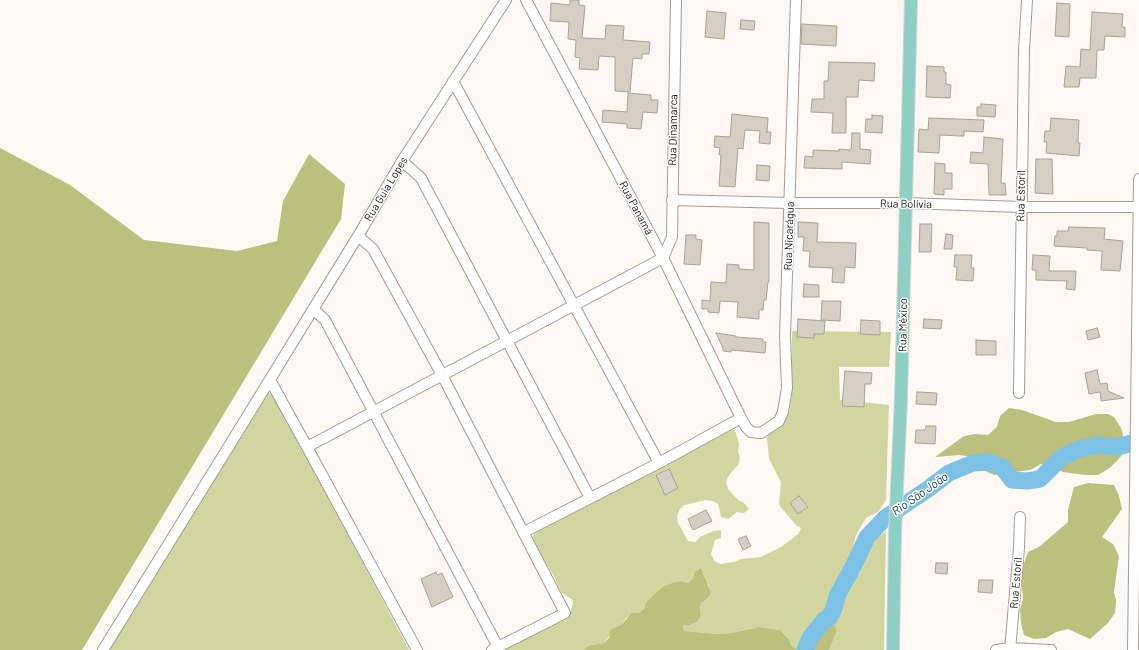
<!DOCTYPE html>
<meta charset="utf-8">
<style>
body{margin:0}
canvas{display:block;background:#fef7f2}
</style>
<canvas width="1139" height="650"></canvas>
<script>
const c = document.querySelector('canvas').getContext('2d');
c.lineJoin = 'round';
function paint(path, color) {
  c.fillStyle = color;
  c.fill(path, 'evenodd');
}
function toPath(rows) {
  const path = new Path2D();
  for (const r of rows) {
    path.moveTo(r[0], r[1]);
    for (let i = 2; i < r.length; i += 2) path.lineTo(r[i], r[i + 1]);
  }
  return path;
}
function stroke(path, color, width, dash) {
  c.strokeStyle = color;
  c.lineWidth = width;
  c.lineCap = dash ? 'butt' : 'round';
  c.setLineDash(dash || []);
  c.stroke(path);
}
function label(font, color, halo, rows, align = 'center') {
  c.font = font + ' Barlow,sans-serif';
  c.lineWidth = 3;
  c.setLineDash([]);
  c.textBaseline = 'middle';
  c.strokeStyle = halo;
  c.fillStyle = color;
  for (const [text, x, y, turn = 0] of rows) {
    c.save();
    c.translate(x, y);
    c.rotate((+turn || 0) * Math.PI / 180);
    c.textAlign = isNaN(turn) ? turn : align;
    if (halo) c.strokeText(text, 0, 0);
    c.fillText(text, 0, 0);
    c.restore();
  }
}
const green = toPath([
 [792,331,891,332,889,367,839,367,840,400,889,405,886,500,878,512,866,518,856,535,851,557,832,599,830,611,820,618,814,628,796,649,791,645,789,639,780,630,759,627,732,633,718,634,684,631,683,625,690,625,697,622,701,616,700,610,701,603,707,599,709,586,705,580,704,574,695,572,692,579,688,583,681,581,674,582,662,587,646,602,644,609,638,613,626,618,622,624,616,627,604,643,590,645,583,650,500,650,569,614,572,607,573,600,562,593,559,588,554,576,534,543,533,536,537,530,728,428,735,430,739,444,738,451,740,458,738,465,729,475,726,482,728,489,738,500,744,503,749,509,744,513,737,512,728,519,721,517,718,504,713,501,705,500,685,505,680,509,677,516,678,523,688,541,695,542,700,537,706,534,714,531,721,530,721,538,715,540,711,554,714,561,720,564,734,562,741,559,761,557,781,547,798,534,801,528,796,525,779,505,781,482,769,459,767,437,771,432,787,418,790,409,792,395],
 [267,393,274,395,409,650,109,650],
 [886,531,884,650,829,650,837,631,828,626,822,629,837,612,839,600,843,589,860,573,862,561,867,550,874,540]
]);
const forest = toPath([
 [0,148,70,185,144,240,237,251,277,241,283,201,309,154,345,184,341,219,82,650,0,650],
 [1009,408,1022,410,1056,422,1069,422,1096,414,1108,414,1114,417,1121,428,1124,439,1125,451,1117,461,1108,469,1098,475,1086,475,1063,472,1041,464,1030,470,994,475,983,470,982,458,959,455,935,457,964,436,975,434,988,435,997,427,1000,416],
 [1088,483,1114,485,1119,496,1122,509,1102,537,1113,544,1119,556,1114,592,1116,601,1115,613,1108,623,1090,639,1068,629,1056,632,1046,638,1034,639,1024,635,1021,623,1020,610,1023,599,1021,575,1024,563,1028,552,1039,547,1068,522,1068,510,1074,487],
 [701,568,711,593,707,599,701,603,700,610,701,616,697,622,690,625,683,625,684,631,718,634,732,633,759,627,780,630,789,639,791,645,796,649,814,640,822,629,834,625,837,631,829,650,583,650,590,645,604,643,609,638,610,630,622,624,632,613,638,613,644,609,646,602,662,587,674,582,681,581,688,583,692,579,695,572]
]);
const river = toPath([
 [805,650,810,638,824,620,829,618,833,611,838,594,854,565,867,537,885,518,928,489,949,473,973,463,988,462,1002,467,1012,480,1027,481,1040,479,1062,457,1079,449,1098,445,1118,447,1139,441]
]);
const building = toPath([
 [570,0,579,0,579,5,585,6,582,38,605,39,606,25,624,26,623,40,650,42,649,54,642,54,642,59,633,58,630,92,615,91,615,57,599,56,598,70,579,69,580,58,575,57,576,40,568,39,569,22,550,21,551,3,570,5,570,0],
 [1057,3,1070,4,1069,37,1055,36,1057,3],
 [707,11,726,13,724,39,705,37,707,11],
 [1092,12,1123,14,1122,27,1125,27,1125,37,1105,36,1104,50,1097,50,1096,78,1080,78,1079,87,1064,87,1066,66,1080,67,1081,49,1090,50,1092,12],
 [741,20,755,21,754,30,740,29,741,20],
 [802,24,837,26,836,46,801,44,802,24],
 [829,62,875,63,874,81,859,80,858,97,846,97,846,133,832,133,833,113,811,112,812,99,824,99,824,81,828,81,829,62],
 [927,66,944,67,944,72,946,72,946,84,951,85,950,98,926,97,927,66],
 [628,93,651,95,651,100,658,100,657,113,643,112,641,129,627,128,627,124,602,122,603,110,627,112,628,93],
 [981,104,996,105,995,117,977,116,977,107,981,107,981,104],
 [732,114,768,118,767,132,766,132,771,132,770,144,759,143,760,131,745,130,743,149,738,148,735,187,719,186,721,155,719,155,720,148,714,147,715,136,730,137,732,114],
 [872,115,883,116,882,133,865,132,866,119,872,119,872,115],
 [929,118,984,120,983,132,964,131,964,136,960,136,940,135,939,153,918,152,919,129,928,130,929,118],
 [1051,118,1079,120,1078,143,1080,143,1079,156,1046,153,1047,142,1044,142,1045,131,1050,131,1051,118],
 [852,133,860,133,860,149,871,150,870,164,842,162,842,169,804,168,805,156,813,157,813,150,839,151,839,149,851,150,852,133],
 [984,137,1003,139,1001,183,1005,183,1006,195,989,195,988,164,970,163,971,152,983,153,984,137],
 [1036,159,1052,159,1053,194,1035,193,1036,159],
 [935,163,945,164,945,173,952,173,952,189,944,189,944,195,934,194,935,163],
 [757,165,770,166,769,181,756,180,757,165],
 [754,222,769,223,769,282,768,282,766,300,764,300,763,310,759,310,759,319,737,317,738,302,720,301,719,313,708,312,708,309,702,309,702,300,710,301,711,282,726,283,727,264,739,265,739,269,754,270,754,222],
 [798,222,818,223,817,242,856,243,855,268,845,267,844,283,832,282,833,268,809,267,810,251,803,251,804,237,798,237,798,222],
 [920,224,932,224,931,252,919,252,920,224],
 [1069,227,1105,228,1104,239,1123,241,1120,271,1101,270,1102,251,1087,250,1087,248,1054,246,1055,236,1057,236,1057,231,1068,231,1069,227],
 [946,234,953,235,952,249,944,249,946,234],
 [686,235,696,235,696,239,702,240,700,265,684,264,686,235],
 [955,255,972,255,971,268,974,268,973,281,956,280,957,267,954,267,955,255],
 [1033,255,1050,256,1049,271,1076,271,1075,290,1066,289,1067,281,1036,280,1036,270,1032,270,1033,255],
 [804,284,819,285,819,297,803,297,804,284],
 [822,301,841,301,840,321,821,320,822,301],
 [798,319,825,321,824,334,814,334,814,338,797,337,798,319],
 [924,319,942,320,941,329,923,328,924,319],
 [861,320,880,321,880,335,860,334,861,320],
 [1097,328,1100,337,1088,340,1086,331,1097,328],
 [716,333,736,336,736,337,763,339,763,342,766,342,765,353,731,350,731,352,723,351,723,348,716,333],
 [976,340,996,341,996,355,976,355,976,340],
 [1097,370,1100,384,1107,383,1108,391,1124,398,1101,401,1100,392,1089,394,1085,373,1097,370],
 [845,371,872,373,871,384,865,384,864,407,842,406,845,371],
 [917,392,937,393,936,405,916,404,917,392],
 [926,426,936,426,935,444,915,443,916,430,925,430,926,426],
 [669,469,678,488,665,495,656,475,669,469],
 [799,496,808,507,798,514,790,503,799,496],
 [706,510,712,521,693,530,688,519,706,510],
 [746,536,751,546,743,550,738,539,746,536],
 [936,563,948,563,947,574,935,573,936,563],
 [436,572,437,575,442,573,453,597,432,607,421,579,436,572],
 [979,580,993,580,992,593,978,592,979,580]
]);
const minor = toPath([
 [526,0,663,258,741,418,746,427,751,432,761,433,779,421,783,412,787,388,785,336,796,0],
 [453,81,659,463],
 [402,161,421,178,590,498],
 [672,200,790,203,906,203,1021,207,1139,207],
 [358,236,373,249,442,375,565,613,492,650],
 [313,309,325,320,498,647],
 [270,380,307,447,417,650],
 [1019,393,1024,51,1027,0],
 [307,447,663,258,672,237,676,0],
 [524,532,659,463,741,418],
 [103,650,250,412,358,236,402,161,506,0],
 [996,650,1010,648,1051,650],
 [1010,650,1019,548,1020,517],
 [1133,650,1139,179]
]);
const major = toPath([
 [893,650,895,532,901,398,911,0]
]);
const streetNames = [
 ["Rua Dinamarca",673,130,-89],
 ["Rua Guia Lopes",386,189,-59],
 ["Rua Estoril",1021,196,-89],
 ["Rua Bolívia",906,204,1],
 ["Rua Panamá",636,208,62],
 ["Rua Nicarágua",789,236,-88],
 ["Rua México",903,325,-89],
 ["Rua Estoril",1016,583,-85]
];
const waterNames = [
 ["Rio São João",920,494,-35]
];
paint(green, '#d2d59f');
paint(forest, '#bdbf7d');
stroke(river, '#7cc1e6', 17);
paint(building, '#d6cec3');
stroke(building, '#aaa298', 1);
stroke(minor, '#a69b94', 12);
stroke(major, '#d6d5d5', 14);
stroke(minor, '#fff', 10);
stroke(major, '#8ecfc5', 12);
label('11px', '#1c1815', '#fff', streetNames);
label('italic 12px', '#003b53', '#fff', waterNames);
</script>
